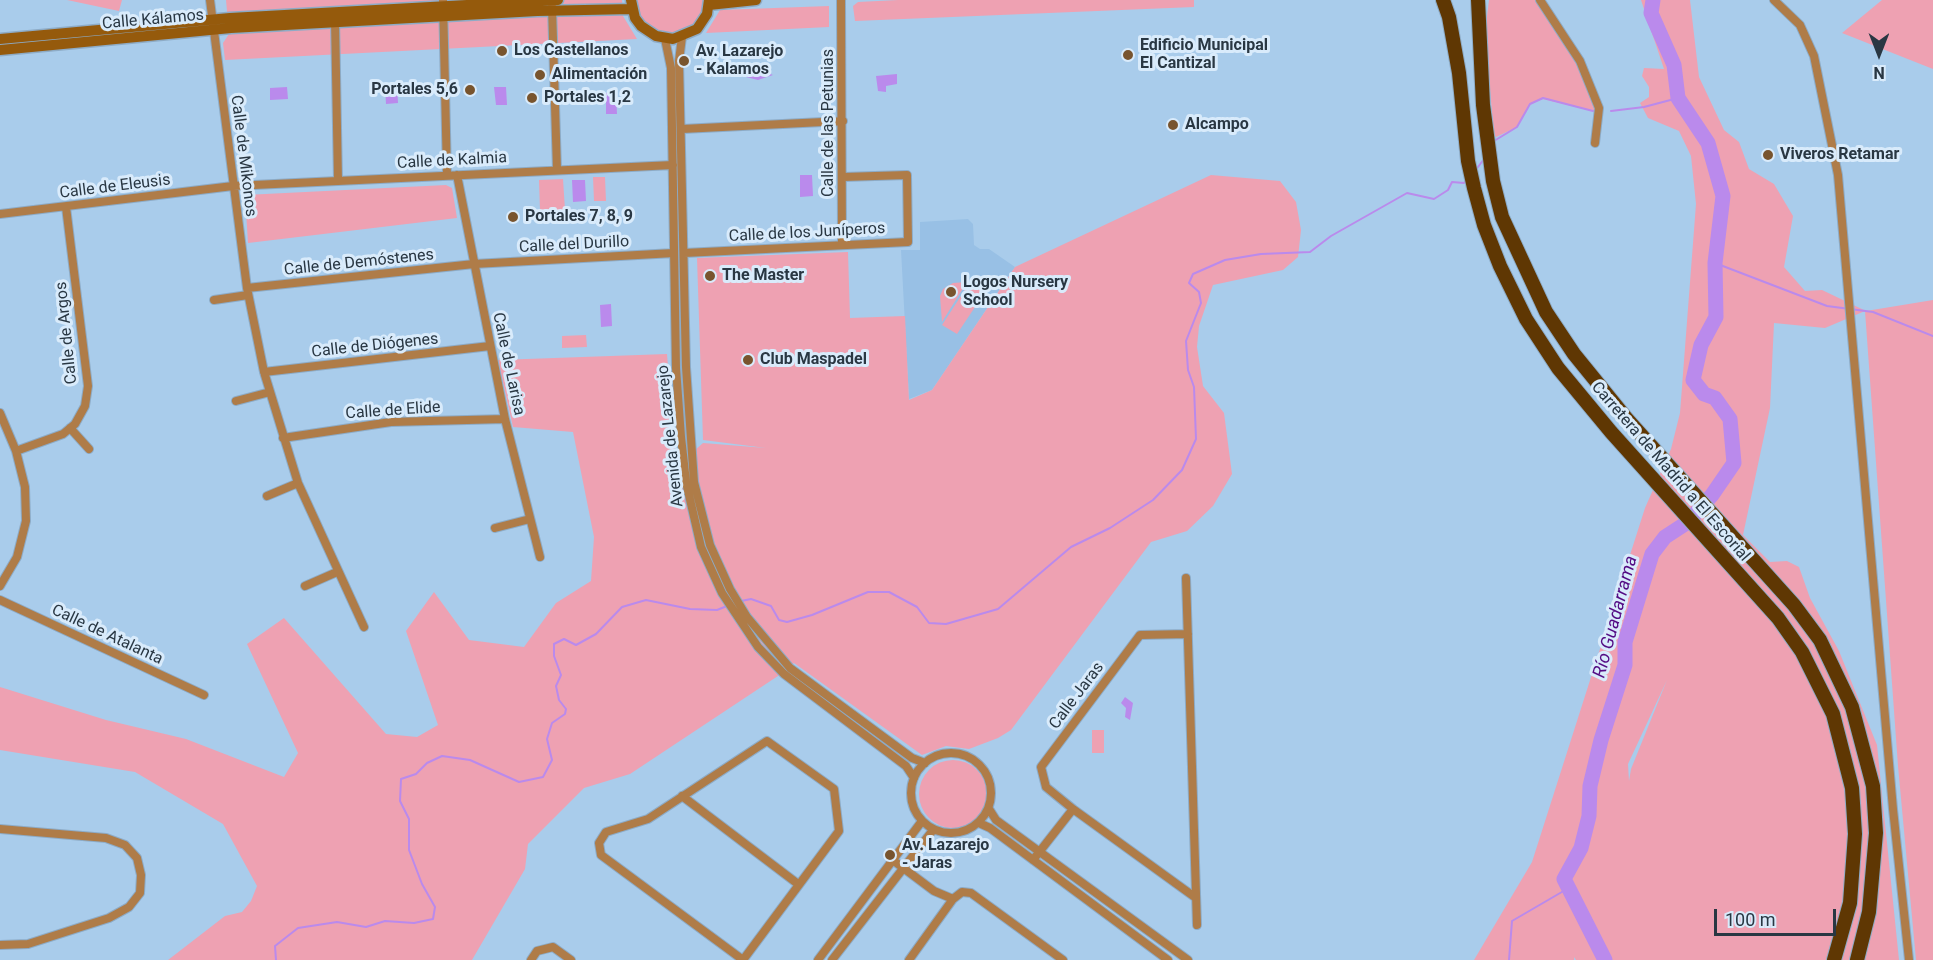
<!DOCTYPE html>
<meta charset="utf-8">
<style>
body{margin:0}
#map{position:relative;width:1933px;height:960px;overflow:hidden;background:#a9cceb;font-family:Roboto,sans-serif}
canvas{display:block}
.north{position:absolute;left:1849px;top:24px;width:60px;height:60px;-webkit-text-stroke:4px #d9ebfb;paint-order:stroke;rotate:180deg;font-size:16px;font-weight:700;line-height:24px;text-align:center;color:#293743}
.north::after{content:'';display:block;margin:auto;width:21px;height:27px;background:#293743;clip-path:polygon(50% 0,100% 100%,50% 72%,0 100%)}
.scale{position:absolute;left:1714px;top:909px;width:122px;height:27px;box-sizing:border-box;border:3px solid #293743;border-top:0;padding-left:8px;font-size:18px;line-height:21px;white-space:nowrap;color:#293743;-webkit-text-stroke:4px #d9ebfb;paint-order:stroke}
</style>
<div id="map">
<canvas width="1933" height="960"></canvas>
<div class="north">N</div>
<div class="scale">100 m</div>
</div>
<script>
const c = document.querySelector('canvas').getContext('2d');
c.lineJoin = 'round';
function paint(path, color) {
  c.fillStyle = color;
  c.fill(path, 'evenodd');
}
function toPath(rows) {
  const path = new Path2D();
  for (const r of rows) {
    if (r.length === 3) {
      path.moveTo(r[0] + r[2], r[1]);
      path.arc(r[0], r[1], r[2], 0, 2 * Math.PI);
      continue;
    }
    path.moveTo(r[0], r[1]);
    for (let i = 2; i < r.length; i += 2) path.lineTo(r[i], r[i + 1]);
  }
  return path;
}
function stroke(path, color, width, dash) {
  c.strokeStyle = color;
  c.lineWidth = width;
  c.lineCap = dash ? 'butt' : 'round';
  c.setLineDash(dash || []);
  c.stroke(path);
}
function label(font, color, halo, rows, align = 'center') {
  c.font = font + ' Roboto,sans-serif';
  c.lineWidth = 6;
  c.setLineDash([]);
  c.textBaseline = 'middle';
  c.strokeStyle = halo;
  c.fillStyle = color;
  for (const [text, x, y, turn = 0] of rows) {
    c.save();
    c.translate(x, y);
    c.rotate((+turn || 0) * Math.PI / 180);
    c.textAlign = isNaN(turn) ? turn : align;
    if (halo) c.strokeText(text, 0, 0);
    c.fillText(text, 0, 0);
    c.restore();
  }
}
const built = toPath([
 [968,219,973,224,974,245,980,249,989,249,1015,267,932,390,909,399,901,250,920,250,920,222]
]);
const green = toPath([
 [67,0,122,0,119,11],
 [226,0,622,0,623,16,637,39,225,60,223,43,229,34],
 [635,0,706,0,703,15,696,25,674,35,661,34,641,20],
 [898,0,1194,0,1194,7,855,21,853,6,858,2],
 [1489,0,1535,0,1581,63,1599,108,1593,111,1543,99,1530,104,1517,127,1496,137,1494,135,1485,33],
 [1641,0,1690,0,1699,77,1724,130,1739,142,1749,169,1774,184,1793,216,1784,267,1805,291,1822,290,1866,311,1933,300,1933,960,1916,960,1898,766,1865,311,1825,328,1774,323,1770,408,1743,535,1770,562,1787,561,1799,567,1810,598,1839,651,1877,745,1899,960,1576,960,1574,957,1574,960,1474,960,1532,862,1645,508,1671,449,1680,413,1696,204,1691,156,1679,131,1648,118,1640,103,1649,97,1649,87,1642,76,1644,68,1664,69],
 [1667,680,1631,769,1629,781,1628,764],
 [1882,0,1933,0,1933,69,1842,33],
 [829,6,829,27,706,33,720,10],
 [1211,175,1280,181,1296,202,1301,230,1298,257,1283,270,1213,285,1199,326,1197,347,1203,386,1224,413,1232,474,1213,506,1187,531,1151,542,1011,730,998,738,969,749,946,746,922,755,794,663,787,670,630,774,584,788,528,844,525,869,472,960,168,960,225,916,242,912,251,901,257,886,223,824,135,772,0,750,0,687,106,720,186,739,284,777,298,753,247,644,284,618,386,734,417,737,438,725,406,631,434,592,469,640,524,647,556,603,591,581,594,537,573,432,513,427,498,360,667,354,676,467,703,443,766,448,703,440,697,258,848,252,850,318,905,316,909,400,932,390,1015,267],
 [593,177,605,177,606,201,594,201],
 [563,179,565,210,540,211,539,180],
 [446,185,452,188,457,218,248,243,245,195],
 [967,282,942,322,940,296,943,289,953,283],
 [970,282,985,292,957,334,942,325],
 [586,335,587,347,562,348,562,336],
 [1092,730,1104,730,1104,753,1092,753],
 [953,794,34]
]);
const water = toPath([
 [750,71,760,72,762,75,768,73,773,75,758,80,742,76,743,72,749,74],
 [897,74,897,84,886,86,886,92,878,91,876,76],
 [397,85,398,103,386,104,385,86],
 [287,87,288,99,270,100,270,88],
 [494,87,506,87,507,105,496,105],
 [606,93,616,93,617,114,606,114],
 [800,175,812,175,813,196,800,197],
 [572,180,585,180,586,201,573,202],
 [611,304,612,326,601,327,600,305],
 [1125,697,1133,703,1130,720,1125,717,1126,708,1121,703]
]);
const stream = toPath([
 [1611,111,1644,107,1678,98],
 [1494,141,1517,127,1530,104,1543,98,1593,111],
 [1475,171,1484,159],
 [1715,263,1827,306,1873,312,1933,336],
 [741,601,751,599,771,606,779,620,787,622,812,615,868,592,889,592,917,607,929,623,946,624,998,609,1071,547,1110,528,1153,500,1182,470,1196,439,1194,387,1188,370,1186,341,1201,303,1199,292,1189,283,1193,274,1225,260,1261,254,1310,252,1331,236,1407,193,1434,199,1448,190,1452,182,1464,183,1467,179],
 [276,960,275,946,298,928,337,922,366,927,385,921,414,923,433,919,435,907,422,884,409,850,409,819,400,801,401,779,416,774,427,763,442,756,470,760,519,782,543,777,552,760,547,739,552,723,565,714,566,709,559,700,556,686,561,675,554,656,554,644,564,639,576,645,596,634,622,607,646,600,690,609,717,610,727,606],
 [1509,960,1512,921,1567,889]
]);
const river = toPath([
 [1605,960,1564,879,1581,848,1589,816,1590,786,1601,740,1625,665,1625,642,1652,554,1665,537,1688,522,1712,495,1734,463,1730,419,1715,398,1704,394,1693,380,1701,345,1716,317,1715,263,1723,196,1708,143,1678,98,1674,65,1651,13,1653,0]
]);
const street = toPath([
 [210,0,247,288,264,372,298,483,364,627],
 [443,0,447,175],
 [841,0,842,245],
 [1540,0,1580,61,1599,108,1595,143],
 [1774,0,1800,25,1814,56,1838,175,1893,809,1909,960],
 [552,7,557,170],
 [335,19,338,181],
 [682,37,679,61,686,367,694,482,710,545,730,589,747,617,790,668,912,758,925,763],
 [665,39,671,68,676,368,681,437,686,482,701,547,722,593,758,647,784,674,906,766,914,778],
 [682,129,843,121],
 [457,175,505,419,540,557],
 [0,214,233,186,673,165],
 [684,253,908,242,907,175,843,177],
 [247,288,474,264,674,253],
 [214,300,248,295],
 [264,372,490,346],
 [236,401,270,392],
 [0,413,16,451,25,487,26,521,17,557,0,586],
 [70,428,89,449],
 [283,438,391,422,505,419],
 [16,451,63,434,75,424,85,406,88,386,66,207],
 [267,496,298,483],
 [495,528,530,519],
 [1186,578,1197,925],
 [305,586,337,572],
 [0,600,204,695],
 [951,793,40],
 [682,796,798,884],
 [989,809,996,820,1188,960],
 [1073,809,1046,787,1041,767,1140,635,1188,634],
 [979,823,990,828,1168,960],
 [0,829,106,838,125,845,137,858,141,875,140,893,129,907,109,918,28,944,0,945],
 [1033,860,1073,809,1196,898],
 [894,861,934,891,953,899,909,960],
 [953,899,962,892,971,893,1063,960],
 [531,960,537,951,553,947,571,960],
 [743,960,839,831,834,789,767,741,648,819,606,832,599,843,601,855,743,960],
 [818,960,922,821],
 [832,960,933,830]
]);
const secondary = toPath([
 [631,0,635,18,641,26,656,36,673,39,697,29,707,14,709,0],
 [709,5,756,0],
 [0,39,230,18,558,0],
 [0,50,231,28,537,11,632,9]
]);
const highway = toPath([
 [1443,0,1449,17,1459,73,1468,161,1474,188,1484,225,1500,266,1526,319,1558,368,1611,432,1778,618,1802,652,1833,714,1852,788,1855,834,1850,903,1834,960],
 [1478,0,1483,105,1493,181,1502,217,1546,312,1574,354,1626,418,1794,605,1820,640,1852,707,1873,786,1876,833,1869,912,1857,960]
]);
const markers = [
 [502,51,6,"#78542e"],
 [1128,55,6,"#78542e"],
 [684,61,6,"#78542e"],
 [540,75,6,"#78542e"],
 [470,90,6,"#78542e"],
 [532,98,6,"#78542e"],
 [1173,125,6,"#78542e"],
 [1768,155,6,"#78542e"],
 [513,217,6,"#78542e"],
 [710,276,6,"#78542e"],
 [951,292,6,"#78542e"],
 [748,360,6,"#78542e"],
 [890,855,6,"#78542e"]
];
const streetNames = [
 ["Calle Kálamos",153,20,-5],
 ["Calle de las Petunias",829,123,-90],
 ["Calle de Mikonos",243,156,83],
 ["Calle de Kalmia",452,161,-3],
 ["Calle de Eleusis",115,187,-7],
 ["Calle de los Juníperos",807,233,-3],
 ["Calle del Durillo",574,245,-3],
 ["Calle de Demóstenes",359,263,-6],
 ["Calle de Argos",67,333,-96],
 ["Calle de Diógenes",375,346,-6],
 ["Calle de Larisa",508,364,78],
 ["Calle de Elide",393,411,-4],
 ["Avenida de Lazarejo",671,436,-96],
 ["Carretera de Madrid a El Escorial",1670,472,49],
 ["Calle de Atalanta",107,635,25],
 ["Calle Jaras",1077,696,-53]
];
const poiNames = [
 ["Edificio Municipal",1140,46],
 ["El Cantizal",1140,64],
 ["Los Castellanos",514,51],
 ["Av. Lazarejo",696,52],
 ["- Kalamos",696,70],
 ["Alimentación",552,75],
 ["Portales 5,6",458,90,"right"],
 ["Portales 1,2",544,98],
 ["Alcampo",1185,125],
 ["Viveros Retamar",1780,155],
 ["Portales 7, 8, 9",525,217],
 ["The Master",722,276],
 ["Logos Nursery",963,283],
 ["School",963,301],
 ["Club Maspadel",760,360],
 ["Av. Lazarejo",902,846],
 ["- Jaras",902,864]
];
const waterNames = [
 ["Río Guadarrama",1616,617,-75]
];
paint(built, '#98c0e5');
paint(green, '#eea1b2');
paint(water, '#ba8aec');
stroke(stream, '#ba8aec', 2);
stroke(river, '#ba8aec', 15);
stroke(street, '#8dabc6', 10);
stroke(secondary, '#8dabc6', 13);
stroke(highway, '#8dabc6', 16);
stroke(street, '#af7c48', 8);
stroke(secondary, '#955a0c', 10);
stroke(highway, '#5f3703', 14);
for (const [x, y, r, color] of markers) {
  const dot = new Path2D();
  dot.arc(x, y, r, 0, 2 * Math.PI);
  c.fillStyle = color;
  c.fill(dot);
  stroke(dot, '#d9ebfb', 2);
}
label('16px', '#293743', '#d9ebfb', streetNames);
label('bold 16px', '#293743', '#d9ebfb', poiNames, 'left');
label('italic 18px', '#540c84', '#d9ebfb', waterNames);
</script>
